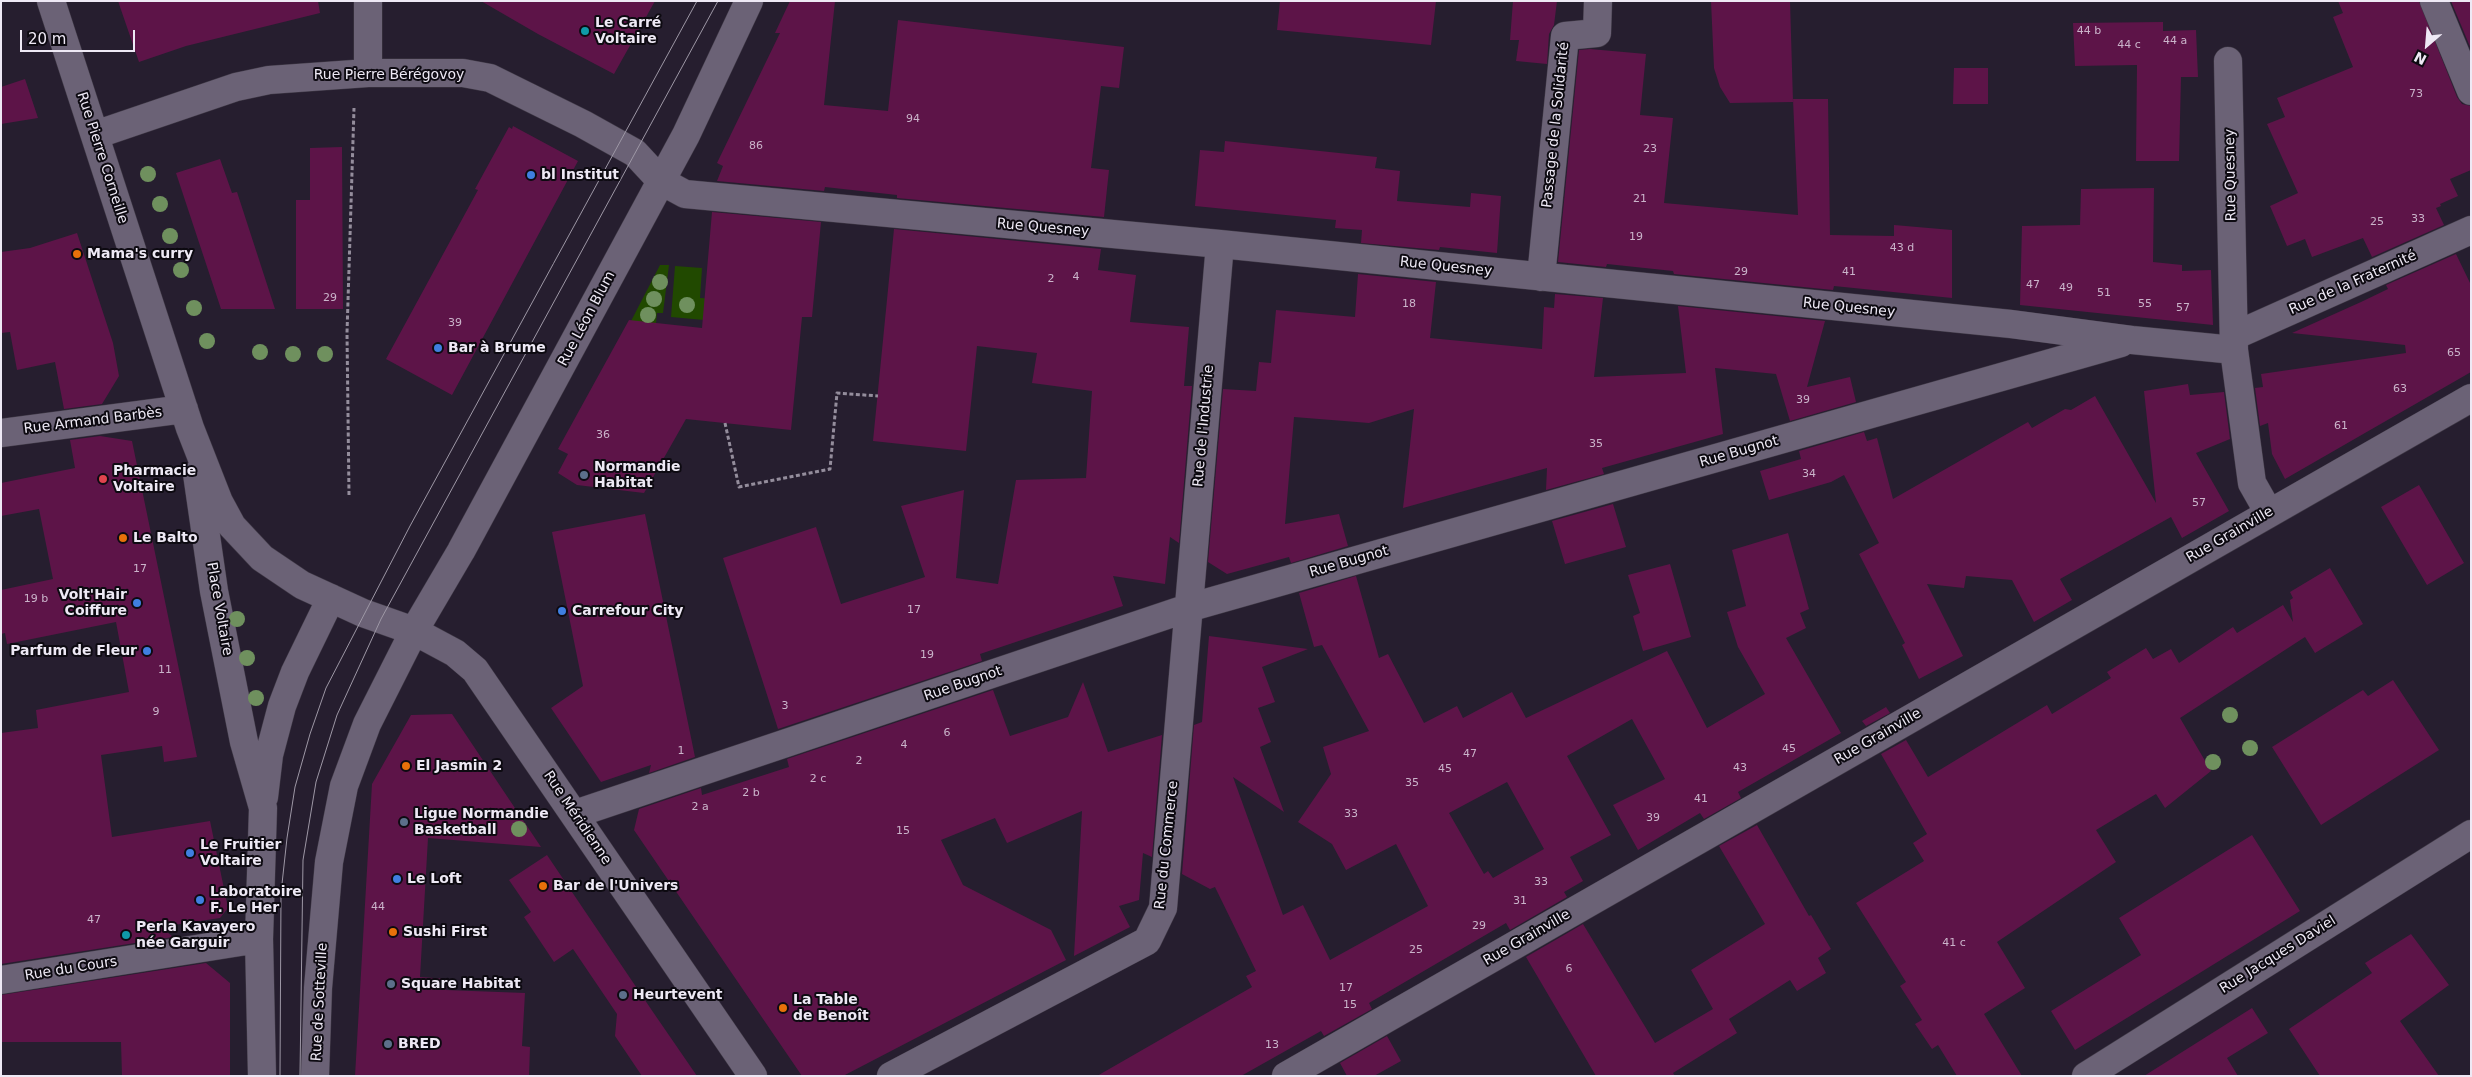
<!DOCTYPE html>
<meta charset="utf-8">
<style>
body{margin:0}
#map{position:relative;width:2472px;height:1077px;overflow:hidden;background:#261e2f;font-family:"DejaVu Sans",sans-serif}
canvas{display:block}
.frame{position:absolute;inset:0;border:2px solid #eee9f5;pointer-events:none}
.north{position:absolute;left:2402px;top:20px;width:50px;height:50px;-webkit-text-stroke:4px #0d0a11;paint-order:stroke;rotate:207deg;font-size:14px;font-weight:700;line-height:20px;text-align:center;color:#eee9f5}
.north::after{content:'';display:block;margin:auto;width:18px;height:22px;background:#eee9f5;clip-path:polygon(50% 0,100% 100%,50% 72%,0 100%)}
.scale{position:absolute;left:20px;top:30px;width:115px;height:22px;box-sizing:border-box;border:2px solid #eee9f5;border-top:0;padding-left:6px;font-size:15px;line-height:18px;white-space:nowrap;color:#eee9f5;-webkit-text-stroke:4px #0d0a11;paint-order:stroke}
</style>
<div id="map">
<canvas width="2472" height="1077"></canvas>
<div class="frame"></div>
<div class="north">N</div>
<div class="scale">20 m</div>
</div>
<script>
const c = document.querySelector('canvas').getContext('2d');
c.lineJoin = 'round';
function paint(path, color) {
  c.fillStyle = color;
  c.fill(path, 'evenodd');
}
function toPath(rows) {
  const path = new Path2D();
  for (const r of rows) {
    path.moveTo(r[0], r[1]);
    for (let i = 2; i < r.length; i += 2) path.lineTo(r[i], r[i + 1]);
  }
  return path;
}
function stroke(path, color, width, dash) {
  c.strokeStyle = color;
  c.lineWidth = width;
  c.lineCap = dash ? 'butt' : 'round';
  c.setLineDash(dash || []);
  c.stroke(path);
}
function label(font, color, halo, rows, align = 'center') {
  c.font = font + ' "DejaVu Sans",sans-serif';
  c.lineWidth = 4;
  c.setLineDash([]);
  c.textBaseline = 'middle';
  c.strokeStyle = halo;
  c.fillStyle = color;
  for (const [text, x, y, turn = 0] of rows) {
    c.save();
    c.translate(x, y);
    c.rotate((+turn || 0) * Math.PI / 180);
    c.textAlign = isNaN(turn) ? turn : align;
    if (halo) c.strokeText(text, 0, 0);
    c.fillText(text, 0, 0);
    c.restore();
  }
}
const green = toPath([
 [660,265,669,265,663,313,657,313,656,323,630,323],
 [675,266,702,268,700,298,719,299,715,321,671,317]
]);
const building = toPath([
 [118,1,318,1,320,13,186,46,139,62],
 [481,1,655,1,614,74,538,34],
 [790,1,835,1,824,105,888,111,898,20,1124,47,1119,88,1101,86,1091,168,1109,170,1104,217,897,198,897,195,825,187,824,191,717,181,723,166,717,163,780,33,775,33],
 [1280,1,1436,1,1431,45,1277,30],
 [1513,1,1557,1,1554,25,1549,34,1547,64,1516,61,1519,40,1510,40],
 [1711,1,1790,1,1793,102,1730,103,1720,87,1714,68],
 [2338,1,2419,1,2457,97,2462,104,2471,106,2471,170,2450,179,2458,196,2440,204,2441,206,2436,208,2444,225,2372,257,2363,238,2312,257,2305,239,2287,246,2270,206,2298,193,2267,124,2285,117,2277,98,2353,67,2333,17,2343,13],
 [2451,1,2471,1,2471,49],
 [2163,22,2163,31,2196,30,2198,77,2181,77,2179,161,2136,161,2137,65,2075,66,2073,23],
 [1590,49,1646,54,1640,115,1673,118,1664,203,1798,215,1793,99,1828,99,1830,235,1894,236,1894,225,1952,230,1952,298,1834,286,1833,290,1674,274,1673,271,1607,264,1606,267,1558,262,1579,50],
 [1954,68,1988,68,1988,104,1953,104],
 [25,79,38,118,1,124,1,87],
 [513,126,578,161,452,395,386,359,478,190,475,189,509,127,512,129],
 [1225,141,1377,157,1375,168,1400,171,1397,201,1470,207,1471,193,1501,196,1497,253,1440,247,1439,250,1361,243,1362,230,1335,228,1336,220,1195,206,1200,150,1224,152],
 [342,147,343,309,296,309,296,200,310,200,310,148],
 [220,159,232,193,237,192,275,309,221,309,176,173],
 [2154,188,2153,262,2182,265,2182,271,2211,270,2213,325,2020,305,2022,226,2080,225,2081,189],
 [712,212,821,222,812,317,802,317,791,430,686,419,644,493,577,485,558,473,568,454,558,449,629,320,702,328],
 [894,229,1101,249,1098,270,1136,275,1130,322,1189,327,1184,386,1192,386,1179,543,1170,537,1165,584,1113,576,1123,606,980,654,982,661,778,729,723,558,816,527,841,604,925,577,901,506,964,490,956,578,998,584,1016,480,1086,478,1092,391,1032,383,1037,353,977,346,966,451,873,441],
 [77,233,113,343,119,376,102,404,64,409,55,362,17,370,10,332,1,333,1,252,30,248],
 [2456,254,2471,285,2471,372,2285,479,2272,454,2268,423,2260,426,2255,388,2263,387,2261,374,2406,353,2405,345,2292,333,2361,302,2388,289,2386,285],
 [1358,274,1436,282,1430,338,1542,349,1544,307,1554,308,1555,294,1603,298,1594,377,1686,373,1678,306,1825,321,1807,387,1850,377,1856,402,1790,421,1776,374,1715,368,1723,434,1602,468,1604,474,1546,490,1547,468,1403,508,1414,409,1369,423,1294,417,1285,524,1339,514,1348,546,1291,563,1289,557,1227,574,1208,562,1223,389,1256,391,1259,362,1271,363,1276,310,1355,317],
 [2188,384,2190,395,2224,392,2230,439,2196,453,2229,511,2182,538,2171,517,2060,579,2072,600,2034,622,2012,580,1966,576,1964,588,1927,584,1963,656,1919,679,1902,645,1905,643,1859,554,1879,543,1844,475,1831,482,1769,500,1760,471,1801,459,1799,451,1864,432,1867,441,1877,438,1893,499,2028,422,2032,428,2065,409,2071,410,2095,396,2156,503,2144,391],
 [100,436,132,441,197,757,164,762,162,746,101,755,112,837,210,821,228,908,220,918,161,927,173,937,1,964,1,733,38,728,36,710,129,692,116,622,7,644,5,633,1,634,1,590,53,579,39,509,1,516,1,483,75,468,70,440],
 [2419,485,2464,563,2427,585,2381,507],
 [1613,504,1626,547,1565,564,1552,521],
 [645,514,695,757,649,773,651,765,601,782,551,708,583,686,552,532],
 [1788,533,1809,609,1800,613,1806,628,1786,638,1841,733,1738,792,1741,798,1704,819,1700,813,1638,850,1613,805,1665,779,1632,719,1567,756,1611,835,1570,857,1583,881,1564,892,1567,897,1510,930,1506,923,1369,1003,1372,1009,1324,1036,1321,1031,1241,1076,1097,1076,1252,987,1246,976,1256,971,1215,887,1210,889,1182,874,1194,725,1202,722,1209,636,1308,649,1262,667,1275,702,1258,708,1271,742,1260,747,1284,812,1233,777,1283,915,1303,905,1330,960,1428,906,1396,844,1346,870,1332,844,1298,822,1331,774,1323,747,1369,731,1322,645,1314,647,1299,593,1356,576,1379,658,1388,654,1424,723,1457,706,1463,718,1512,692,1526,718,1667,651,1707,728,1765,694,1738,647,1727,612,1746,606,1732,550],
 [1507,782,1544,849,1493,878,1488,871,1484,874,1449,813],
 [1670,564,1691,637,1643,651,1633,616,1640,613,1628,575],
 [2330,568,2363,624,2315,653,2305,637,2180,718,2211,771,2165,808,2156,794,2096,830,2116,862,1997,942,2025,988,1984,1014,2022,1076,1957,1076,1938,1045,1932,1049,1915,1024,1922,1020,1900,986,1906,982,1856,903,1924,861,1913,843,1927,834,1881,754,1906,740,1928,777,2047,705,2052,714,2111,678,2107,672,2146,648,2153,659,2171,649,2179,663,2233,627,2237,633,2283,605,2293,622,2290,600,2293,598,2290,592],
 [2393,680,2439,750,2321,825,2272,747,2363,690,2368,696],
 [1083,682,1108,752,1162,735,1152,857,1143,853,1139,900,1119,906,1130,927,1074,956,1082,811,1007,843,995,818,941,840,963,885,1051,930,1066,960,843,1076,802,1076,634,830,639,809,701,788,702,795,789,767,787,759,993,690,1010,736,1068,717],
 [1886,707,1890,713,1866,726,1862,721],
 [452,714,541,847,428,838,420,977,447,979,446,990,525,993,522,1046,530,1047,529,1076,355,1076,372,784,411,715],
 [1757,825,1809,916,1811,915,1831,949,1818,958,1826,973,1797,991,1790,980,1729,1019,1737,1033,1673,1073,1675,1076,1596,1076,1526,957,1583,924,1655,1043,1713,1009,1691,970,1765,924,1719,846],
 [2252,835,2300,911,2075,1050,2051,1011,2141,955,2119,918],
 [547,855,653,1012,697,1076,642,1076,615,1036,617,1014,573,949,554,962,524,917,531,912,509,880],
 [2411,934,2449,985,2400,1021,2439,1076,2320,1076,2289,1029,2372,973,2365,963],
 [206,963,230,983,230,1076,122,1076,121,1042,1,1042,1,995],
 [2252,1008,2268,1033,2227,1058,2238,1076,2144,1076],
 [1387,1036,1401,1061,1374,1076,1347,1076,1340,1063]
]);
const path = toPath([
 [725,423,739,487,830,469,837,393,878,396],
 [349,495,347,333,354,108]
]);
const minor = toPath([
 [51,1,190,428,219,502,232,526,262,558,302,585,363,613,414,631,455,653,475,670,753,1076],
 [368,1,368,73],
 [2434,1,2471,91],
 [2228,61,2234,350,2252,483,2269,513],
 [95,135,236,87,269,80,368,73,463,73,490,78,583,124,635,153,661,181,685,194,1220,244,2011,324,2132,340,2234,350],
 [1541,277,1565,36,1597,33,1598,1],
 [2234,336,2471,230],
 [1,433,184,409],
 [197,474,214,591,244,742,263,808,259,939,262,1076],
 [264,797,269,755,282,706,295,672,331,598],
 [575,814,1188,608,2121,343],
 [1,980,259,939],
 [315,1076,318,988,329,862,344,786,367,724,414,631,461,551,686,135,749,1],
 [891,1076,1147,941,1163,908,1220,244],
 [1286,1076,2471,398],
 [2086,1076,2471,834]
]);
const tram = toPath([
 [280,1076,281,893,287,838,295,787,310,734,326,688,410,526,697,1],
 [300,1076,303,860,316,782,337,715,381,619,718,1]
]);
const trees = [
 [148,174],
 [160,204],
 [170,236],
 [181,270],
 [660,282],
 [654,299],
 [687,305],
 [194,308],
 [648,315],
 [207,341],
 [260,352],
 [293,354],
 [325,354],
 [237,619],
 [247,658],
 [256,698],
 [2230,715],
 [2250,748],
 [2213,762],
 [519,829]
];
const markers = [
 [585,31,5,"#0f9aa8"],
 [531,175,5,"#3f7fe0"],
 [77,254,5,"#e8710a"],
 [438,348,5,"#3f7fe0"],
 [584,475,5,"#5c6f8a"],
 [103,479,5,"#e0444e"],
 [123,538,5,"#e8710a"],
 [137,603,5,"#3f7fe0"],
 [562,611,5,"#3f7fe0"],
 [147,651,5,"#3f7fe0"],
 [406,766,5,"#e8710a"],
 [404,822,5,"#5c6f8a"],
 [190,853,5,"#3f7fe0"],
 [397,879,5,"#3f7fe0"],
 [543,886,5,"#e8710a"],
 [200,900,5,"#3f7fe0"],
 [393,932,5,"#e8710a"],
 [126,935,5,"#0f9aa8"],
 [391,984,5,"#5c6f8a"],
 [623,995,5,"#5c6f8a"],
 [783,1008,5,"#e8710a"],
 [388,1044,5,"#5c6f8a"]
];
const numberNames = [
 ["44 b",2089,31],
 ["44 a",2175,41],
 ["44 c",2129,45],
 ["73",2416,94],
 ["94",913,119],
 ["86",756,146],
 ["23",1650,149],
 ["21",1640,199],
 ["33",2418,219],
 ["25",2377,222],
 ["19",1636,237],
 ["43 d",1902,248],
 ["29",1741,272],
 ["41",1849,272],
 ["4",1076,277],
 ["2",1051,279],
 ["47",2033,285],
 ["49",2066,288],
 ["51",2104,293],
 ["29",330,298],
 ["18",1409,304],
 ["55",2145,304],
 ["57",2183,308],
 ["39",455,323],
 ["65",2454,353],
 ["63",2400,389],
 ["39",1803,400],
 ["61",2341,426],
 ["36",603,435],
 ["35",1596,444],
 ["34",1809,474],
 ["57",2199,503],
 ["17",140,569],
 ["19 b",36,599],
 ["17",914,610],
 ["19",927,655],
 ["11",165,670],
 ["3",785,706],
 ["9",156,712],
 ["6",947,733],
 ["4",904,745],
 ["45",1789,749],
 ["1",681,751],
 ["47",1470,754],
 ["2",859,761],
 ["43",1740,768],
 ["45",1445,769],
 ["2 c",818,779],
 ["35",1412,783],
 ["2 b",751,793],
 ["41",1701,799],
 ["2 a",700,807],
 ["33",1351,814],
 ["39",1653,818],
 ["15",903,831],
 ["33",1541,882],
 ["31",1520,901],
 ["44",378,907],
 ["47",94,920],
 ["29",1479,926],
 ["41 c",1954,943],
 ["25",1416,950],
 ["6",1569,969],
 ["17",1346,988],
 ["15",1350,1005],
 ["13",1272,1045]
];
const poiNames = [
 ["Le Carré",595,23],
 ["Voltaire",595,39],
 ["bl Institut",541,175],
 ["Mama's curry",87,254],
 ["Bar à Brume",448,348],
 ["Normandie",594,467],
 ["Habitat",594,483],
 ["Pharmacie",113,471],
 ["Voltaire",113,487],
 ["Le Balto",133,538],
 ["Volt'Hair",127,595,"right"],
 ["Coiffure",127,611,"right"],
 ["Carrefour City",572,611],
 ["Parfum de Fleur",137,651,"right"],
 ["El Jasmin 2",416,766],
 ["Ligue Normandie",414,814],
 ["Basketball",414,830],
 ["Le Fruitier",200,845],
 ["Voltaire",200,861],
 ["Le Loft",407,879],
 ["Bar de l'Univers",553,886],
 ["Laboratoire",210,892],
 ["F. Le Her",210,908],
 ["Perla Kavayero",136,927],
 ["née Garguir",136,943],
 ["Sushi First",403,932],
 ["Square Habitat",401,984],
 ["Heurtevent",633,995],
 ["La Table",793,1000],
 ["de Benoît",793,1016],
 ["BRED",398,1044]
];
const streetNames = [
 ["Rue Pierre Bérégovoy",389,75],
 ["Passage de la Solidarité",1556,125,-84],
 ["Rue Pierre Corneille",102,158,72],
 ["Rue Quesney",2231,175,-91],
 ["Rue Quesney",1043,228,5],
 ["Rue Quesney",1446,267,6],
 ["Rue de la Fraternité",2353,283,-24],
 ["Rue Quesney",1849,308,6],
 ["Rue Léon Blum",587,319,-62],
 ["Rue Armand Barbès",93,421,-7],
 ["Rue de l'Industrie",1204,426,-85],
 ["Rue Bugnot",1739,452,-16],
 ["Rue Grainville",2230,535,-30],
 ["Rue Bugnot",1349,562,-16],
 ["Place Voltaire",219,609,80],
 ["Rue Bugnot",963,684,-19],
 ["Rue Grainville",1878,737,-30],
 ["Rue Méridienne",577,818,56],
 ["Rue du Commerce",1167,845,-84],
 ["Rue Grainville",1527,938,-30],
 ["Rue Jacques Daviel",2278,955,-32],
 ["Rue du Cours",71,969,-9],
 ["Rue de Sotteville",320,1002,-87]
];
paint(green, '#214900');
paint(building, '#5d1448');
stroke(minor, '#403a47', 29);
stroke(path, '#948d9c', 3, [4, 2.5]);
stroke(minor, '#6b6276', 28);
stroke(tram, '#9e98a6', 1);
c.fillStyle = '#6f905e';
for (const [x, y] of trees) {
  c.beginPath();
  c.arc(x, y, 8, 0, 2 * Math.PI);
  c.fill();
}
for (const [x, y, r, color] of markers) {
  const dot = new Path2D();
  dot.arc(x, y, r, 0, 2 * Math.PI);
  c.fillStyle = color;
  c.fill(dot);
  stroke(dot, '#0d0a11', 2);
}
label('11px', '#cab4ca', null, numberNames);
label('bold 14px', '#eee9f5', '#0d0a11', poiNames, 'left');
label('14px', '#eee9f5', '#0d0a11', streetNames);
</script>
